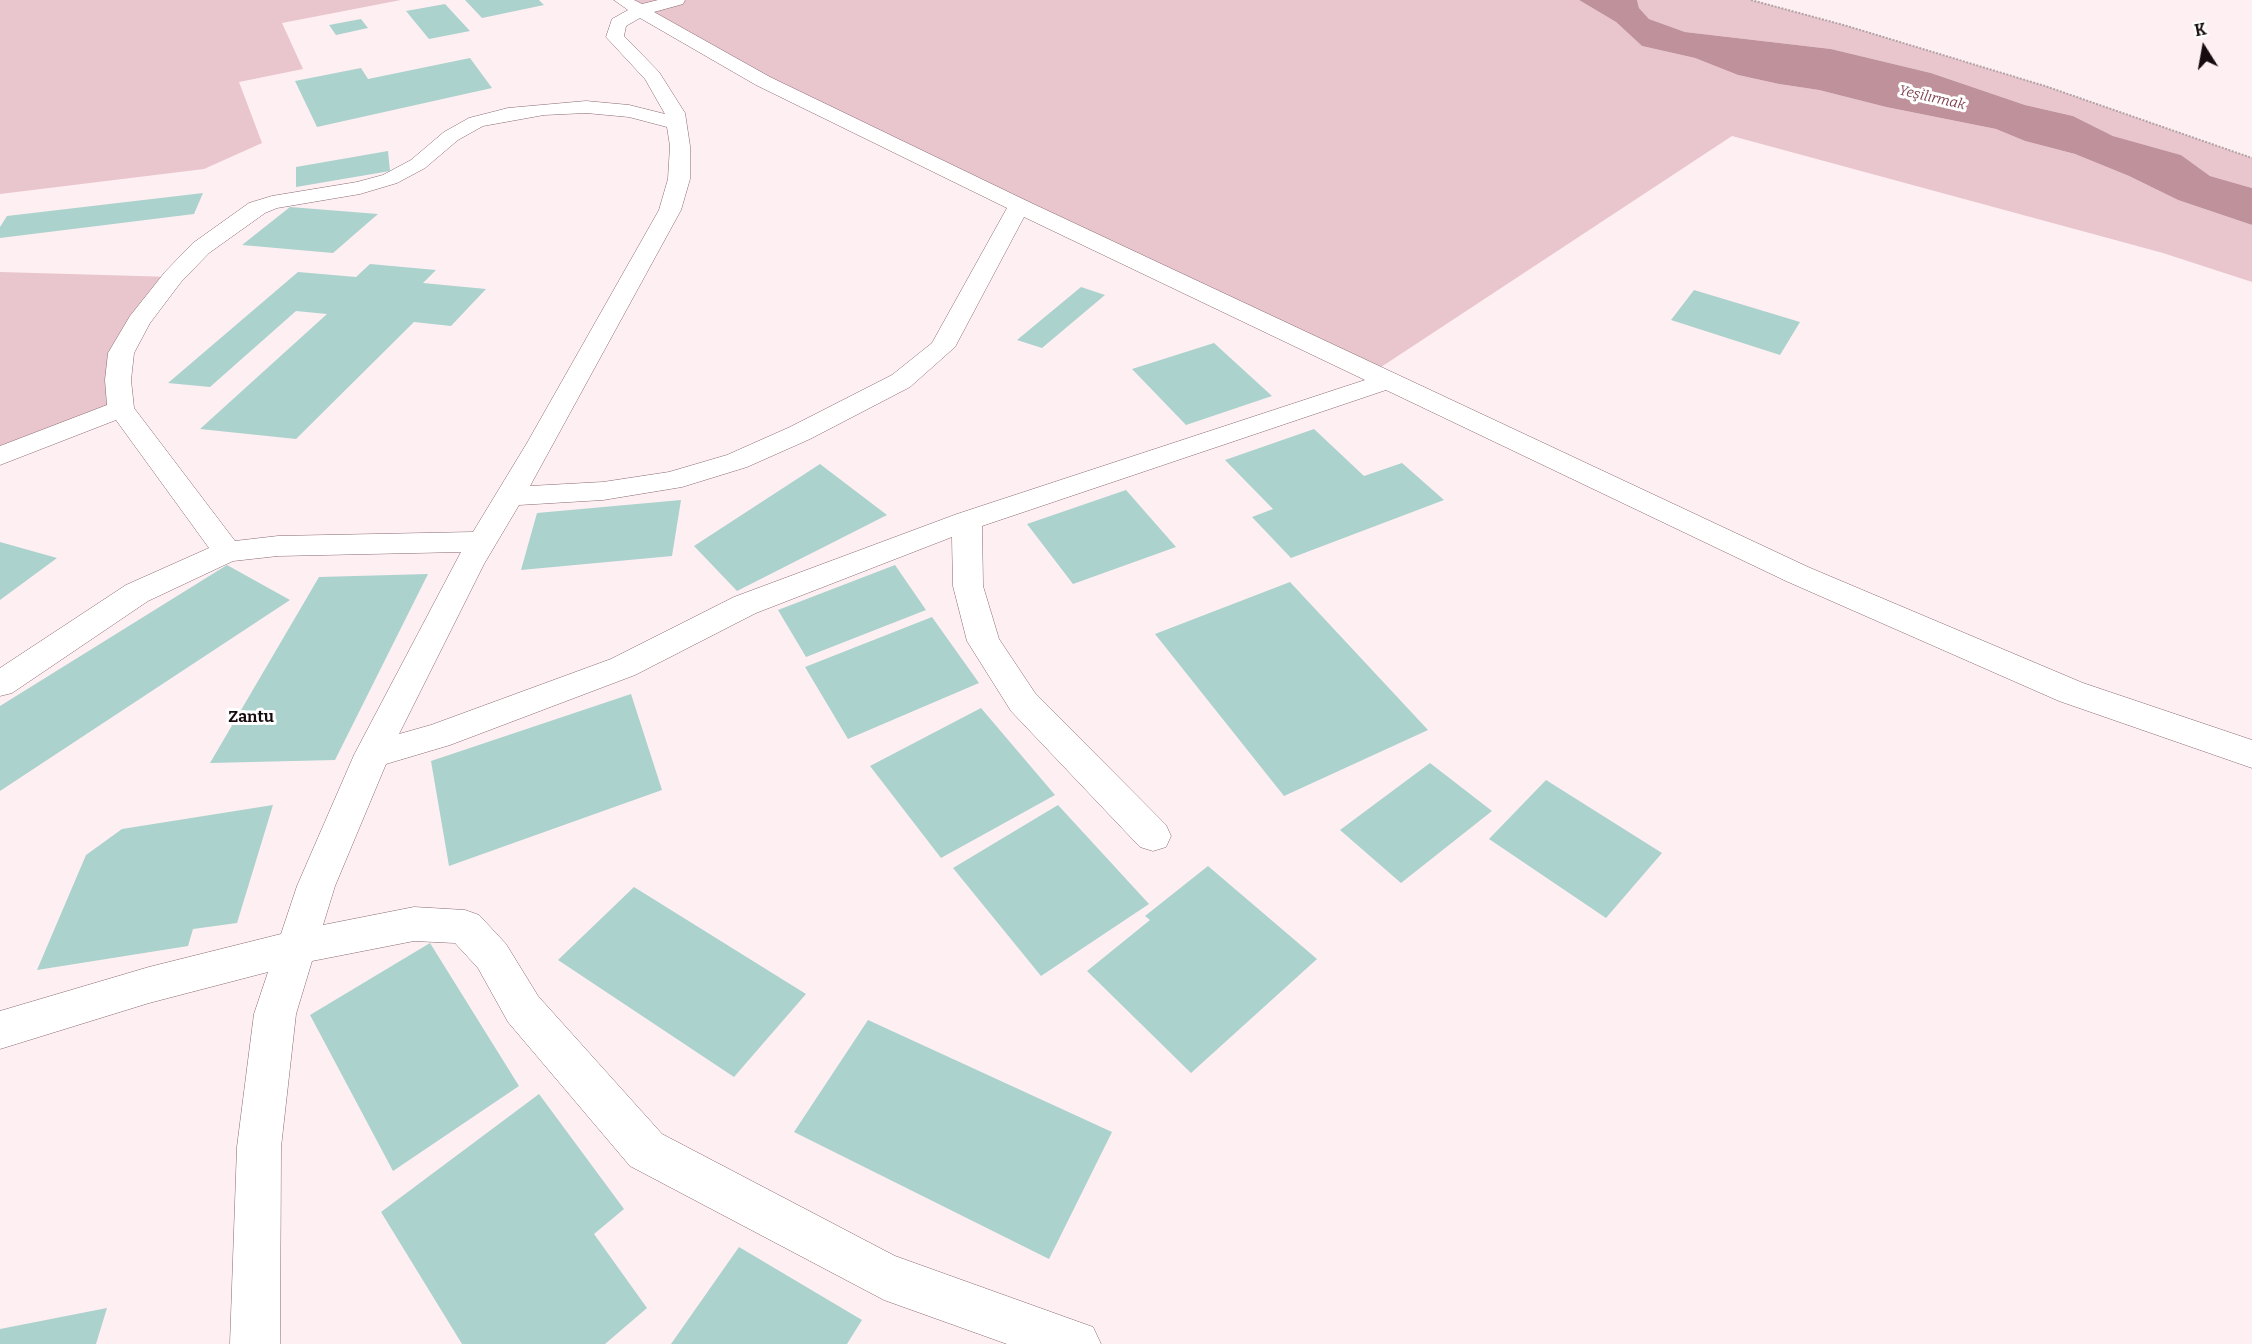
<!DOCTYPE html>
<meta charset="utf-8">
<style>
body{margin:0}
#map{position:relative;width:2252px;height:1344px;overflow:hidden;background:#feeff2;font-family:Bitter,serif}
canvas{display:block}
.north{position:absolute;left:2174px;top:18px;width:60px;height:60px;-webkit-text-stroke:4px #fff;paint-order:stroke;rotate:349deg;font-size:16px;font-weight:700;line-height:24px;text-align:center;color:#160b0e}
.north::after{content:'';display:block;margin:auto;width:21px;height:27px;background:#160b0e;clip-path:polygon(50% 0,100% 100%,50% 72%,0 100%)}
</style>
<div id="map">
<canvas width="2252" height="1344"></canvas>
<div class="north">K</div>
</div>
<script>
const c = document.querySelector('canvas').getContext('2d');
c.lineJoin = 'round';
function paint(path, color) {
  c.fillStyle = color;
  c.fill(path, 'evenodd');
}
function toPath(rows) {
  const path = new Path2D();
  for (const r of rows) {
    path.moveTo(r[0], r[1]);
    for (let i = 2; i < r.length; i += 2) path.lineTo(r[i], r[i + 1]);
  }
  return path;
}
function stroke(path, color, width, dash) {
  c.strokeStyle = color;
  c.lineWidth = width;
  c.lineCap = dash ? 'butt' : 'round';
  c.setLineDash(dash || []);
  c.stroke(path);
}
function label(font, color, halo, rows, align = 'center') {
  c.font = font + ' Bitter,serif';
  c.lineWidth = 6;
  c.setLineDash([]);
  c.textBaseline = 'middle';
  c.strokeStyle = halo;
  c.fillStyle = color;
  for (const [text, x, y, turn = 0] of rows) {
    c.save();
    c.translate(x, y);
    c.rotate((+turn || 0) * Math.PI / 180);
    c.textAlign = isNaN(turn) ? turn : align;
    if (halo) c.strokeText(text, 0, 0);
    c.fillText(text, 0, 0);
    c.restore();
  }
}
const green = toPath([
 [0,0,401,0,282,23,303,69,239,82,262,143,204,169,0,194],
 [623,0,1579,0,1616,22,1642,46,1695,58,1738,75,1779,84,1819,90,1886,107,1996,129,2025,141,2075,154,2129,176,2178,200,2252,225,2252,282,2163,253,1732,136,1372,373,763,81],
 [1637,0,1751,0,1847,26,2045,86,2252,158,2252,188,2210,176,2181,155,2113,136,2073,116,2025,105,1931,73,1831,49,1685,32,1649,19,1639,8],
 [0,272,173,277,139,321,121,409,0,456]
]);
const water = toPath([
 [1579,0,1637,0,1639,8,1649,19,1685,32,1831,49,1931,73,2025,105,2073,116,2113,136,2181,155,2210,176,2252,188,2252,225,2178,200,2129,176,2075,154,2025,141,1996,129,1886,107,1819,90,1779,84,1738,75,1695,58,1642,46,1616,22]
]);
const building = toPath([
 [465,0,539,0,544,5,482,18],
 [445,4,470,31,429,39,406,11],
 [361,19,368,28,336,35,329,25],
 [470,58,492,88,317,127,295,81,361,68,368,79],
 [388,151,390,171,296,187,296,167],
 [203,193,194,214,0,238,0,227,7,216],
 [290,207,378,214,333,253,242,245],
 [370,264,436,270,423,283,486,289,451,326,414,322,296,439,200,429,327,314,296,311,210,387,168,383,298,272,356,277],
 [1081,287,1105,295,1042,348,1017,340],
 [1694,290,1800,322,1780,355,1671,320],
 [1214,343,1272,396,1186,425,1132,369],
 [1314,429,1364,476,1402,463,1444,500,1291,558,1252,517,1273,509,1225,460],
 [820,464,887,515,737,591,694,546],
 [1126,490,1176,547,1073,584,1027,524],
 [681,500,672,556,521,570,537,513],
 [0,542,57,558,0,600],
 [227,565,290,600,0,791,0,706],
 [895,565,926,610,806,657,778,610],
 [428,574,335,760,210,763,319,577],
 [1290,582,1428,730,1284,796,1155,634],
 [932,617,979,683,848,739,805,667],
 [631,694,662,790,449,866,431,761],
 [981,708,1055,795,941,858,870,766],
 [1430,763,1492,811,1401,883,1340,830],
 [1546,780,1662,853,1606,918,1489,839],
 [273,805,237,923,193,929,188,946,37,970,86,855,122,829],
 [1058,805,1149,904,1041,976,953,868],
 [1208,866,1317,959,1191,1073,1087,971,1150,920,1145,916],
 [634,887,806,994,734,1077,558,960],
 [430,943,519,1086,393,1171,310,1015],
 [868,1020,1112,1132,1049,1259,794,1132],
 [539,1094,624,1209,594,1234,647,1308,605,1344,462,1344,381,1212],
 [739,1247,862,1320,847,1344,671,1344],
 [107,1308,96,1344,0,1344,0,1329]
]);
const path = toPath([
 [1751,0,1847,26,2045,86,2252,158]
]);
const minor = toPath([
 [614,0,634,0,642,4,658,0,685,0,683,4,654,12,770,77,1027,201,1808,567,2083,683,2252,740,2252,768,2059,701,1786,581,1386,390,982,526,983,586,999,639,1035,693,1166,825,1171,836,1166,847,1153,851,1140,847,1011,711,967,641,953,586,952,537,756,613,635,675,450,745,386,764,335,886,323,925,414,907,465,910,479,915,506,944,538,996,662,1134,895,1256,1093,1327,1101,1344,1007,1344,884,1300,630,1166,508,1022,478,968,455,943,414,941,312,961,296,1014,281,1147,280,1344,230,1344,237,1147,254,1014,268,972,149,1003,0,1049,0,1011,149,967,281,934,297,886,354,755,461,552,278,556,233,561,148,601,12,693,0,696,0,668,126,585,209,548,116,420,0,465,0,446,107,405,105,380,108,353,130,316,165,272,193,243,249,203,272,196,357,182,383,175,411,160,444,132,469,118,508,108,586,101,629,105,665,114,645,79,606,37,612,19,628,10,614,0],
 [640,18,756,85,1007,208,932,343,892,375,790,427,727,455,669,472,603,482,530,486,681,210,690,179,690,146,685,113,659,72,624,36,626,26,640,18],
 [586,113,629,117,667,127,670,146,668,179,659,210,527,443,473,532,278,536,235,541,134,408,131,380,134,353,150,323,181,282,209,253,265,213,277,208,360,194,397,183,425,168,458,140,483,126,544,115,586,113],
 [1024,217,1365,380,957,514,734,597,611,659,431,725,399,734,484,564,519,505,603,500,682,487,747,467,810,439,910,387,955,347,1024,217]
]);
const farWaternames = [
 ["Yeşilırmak",1932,98,13]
];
const neighbourhoodNames = [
 ["Zantu",251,718]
];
paint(green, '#e9c6cd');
paint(water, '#bf919b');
paint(building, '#abd2cd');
stroke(minor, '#896a71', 1);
stroke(path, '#b1a3a6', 2, [2, 1.5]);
paint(minor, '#fff');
label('italic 14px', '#7f4151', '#fff', farWaternames);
label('bold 16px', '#160b0e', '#fff', neighbourhoodNames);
</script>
